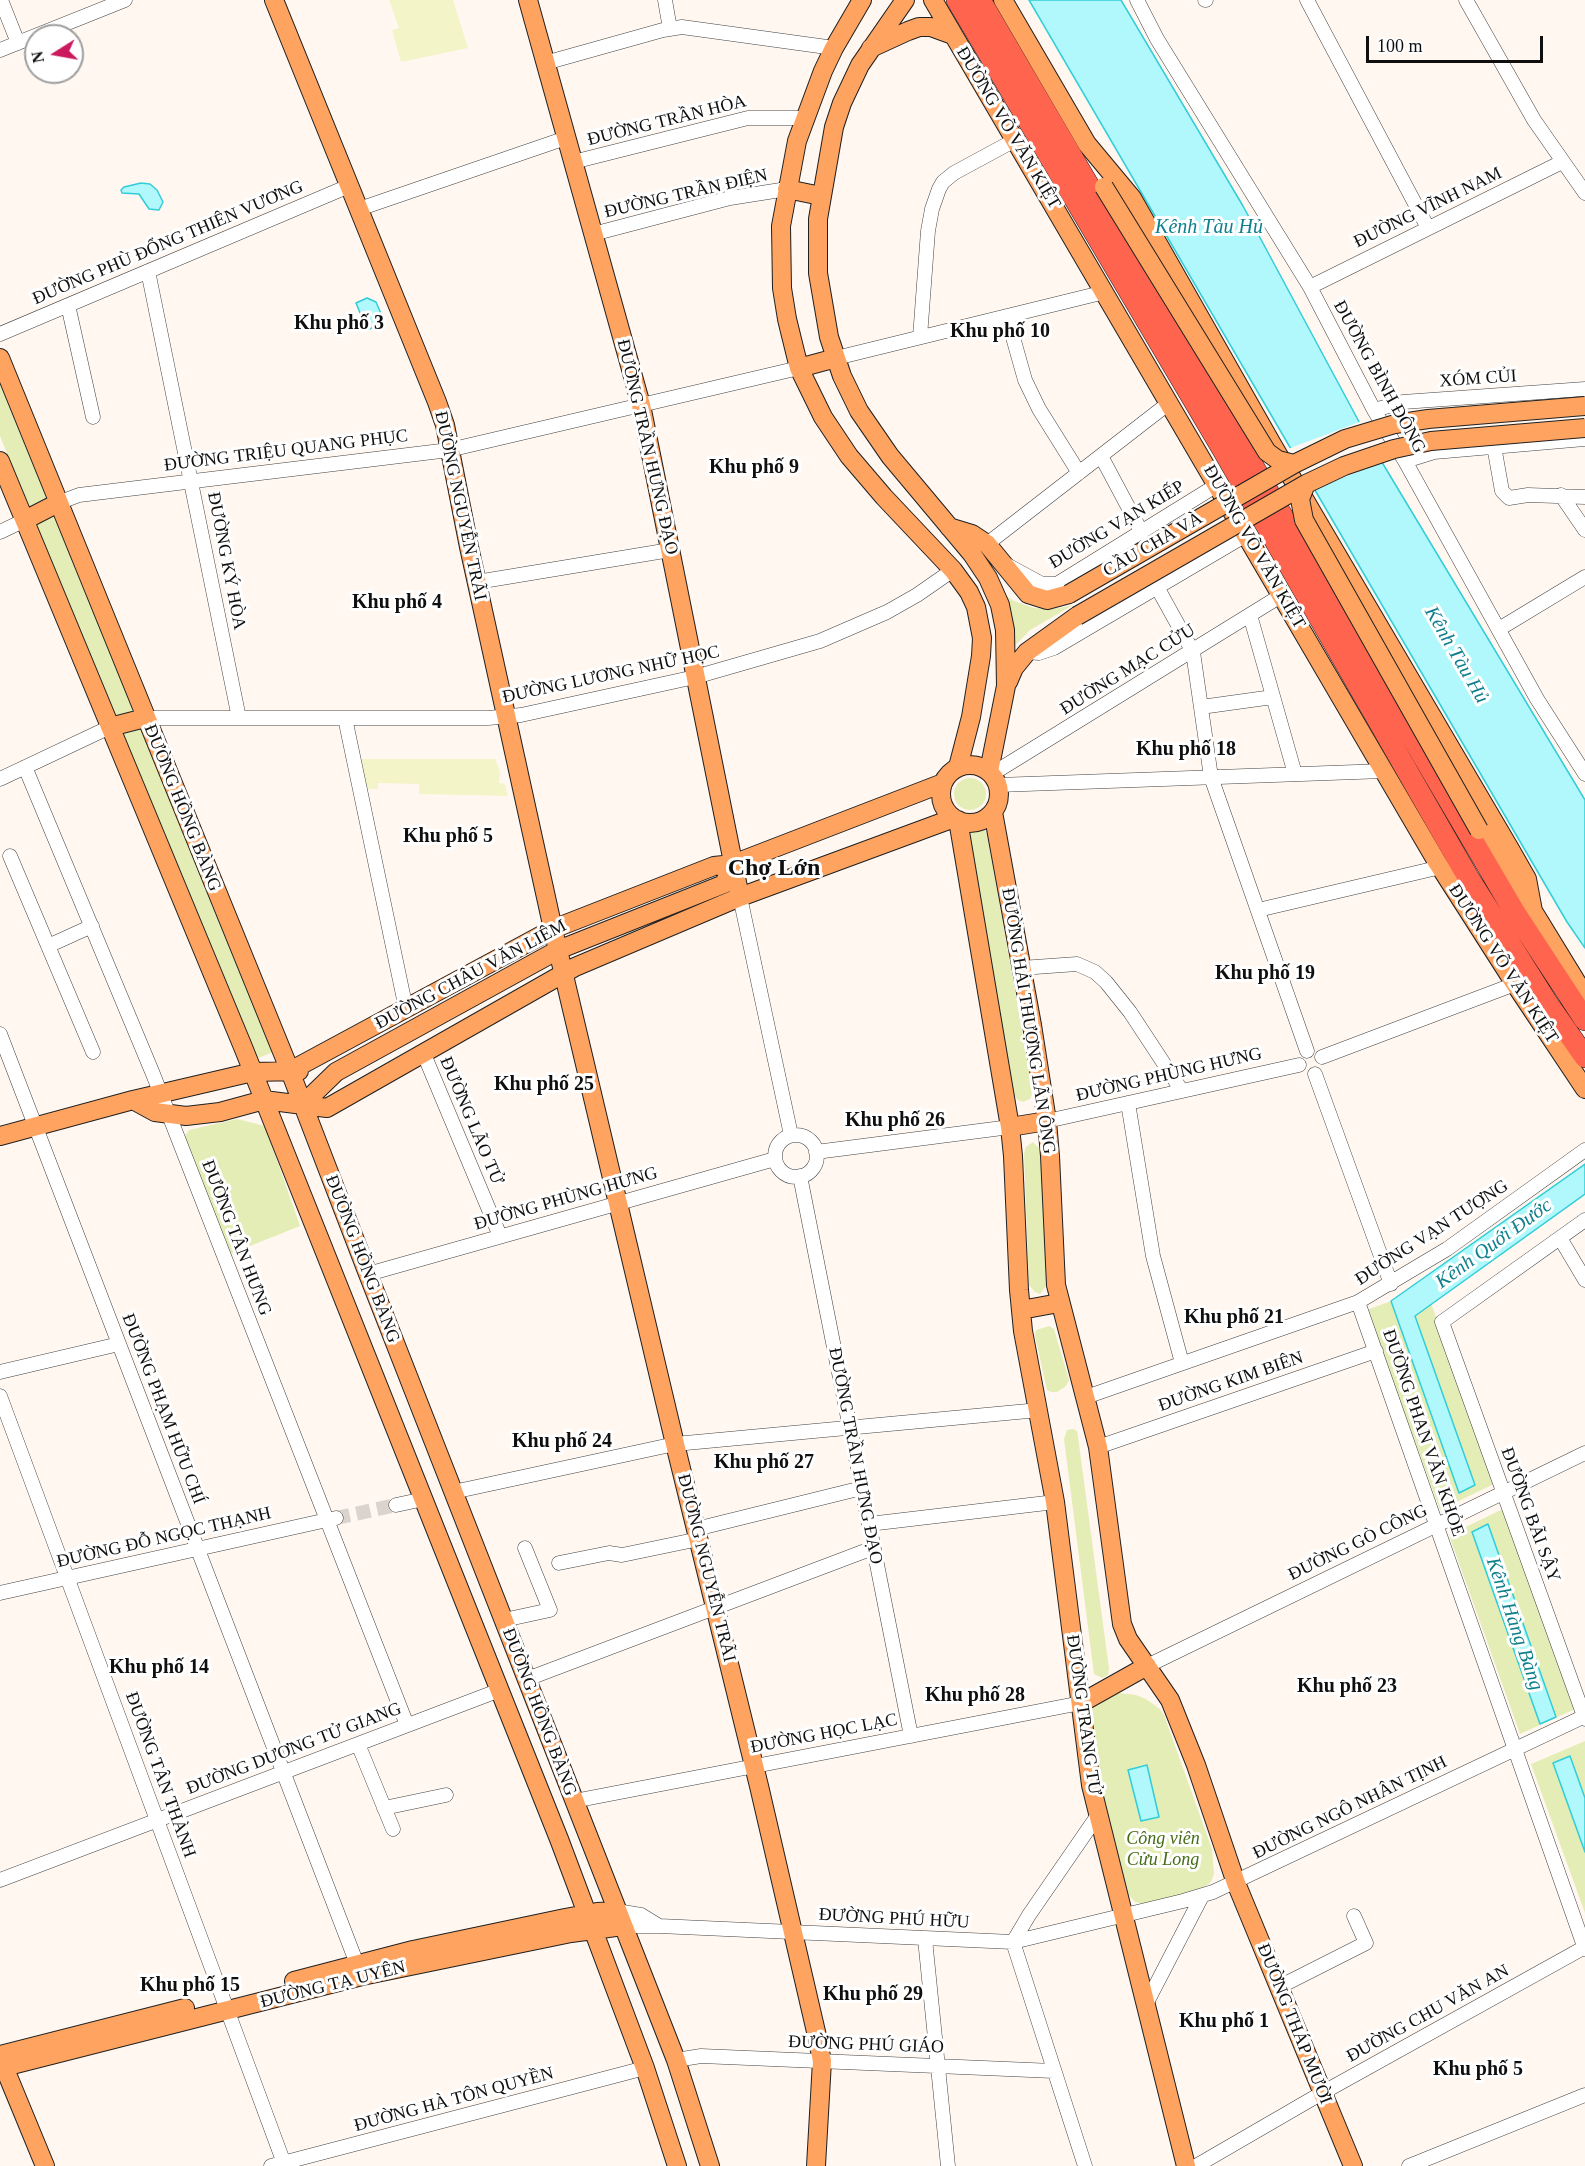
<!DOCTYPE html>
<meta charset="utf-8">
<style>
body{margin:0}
#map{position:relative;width:1585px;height:2166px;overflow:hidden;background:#fff7f0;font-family:"Times New Roman",serif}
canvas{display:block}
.north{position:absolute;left:24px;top:24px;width:60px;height:60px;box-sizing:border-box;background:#fff;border:2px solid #9f9f9f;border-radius:50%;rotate:259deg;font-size:16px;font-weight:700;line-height:24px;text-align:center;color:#0f0f0f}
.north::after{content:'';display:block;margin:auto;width:21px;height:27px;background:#cb1a5e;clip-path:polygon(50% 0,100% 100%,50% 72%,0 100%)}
.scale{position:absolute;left:1366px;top:36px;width:177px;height:27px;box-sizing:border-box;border:3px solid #0f0f0f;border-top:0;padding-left:8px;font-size:18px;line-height:21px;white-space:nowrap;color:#0f0f0f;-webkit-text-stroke:4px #fff;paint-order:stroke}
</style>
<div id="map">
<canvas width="1585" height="2166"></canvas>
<div class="north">N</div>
<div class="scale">100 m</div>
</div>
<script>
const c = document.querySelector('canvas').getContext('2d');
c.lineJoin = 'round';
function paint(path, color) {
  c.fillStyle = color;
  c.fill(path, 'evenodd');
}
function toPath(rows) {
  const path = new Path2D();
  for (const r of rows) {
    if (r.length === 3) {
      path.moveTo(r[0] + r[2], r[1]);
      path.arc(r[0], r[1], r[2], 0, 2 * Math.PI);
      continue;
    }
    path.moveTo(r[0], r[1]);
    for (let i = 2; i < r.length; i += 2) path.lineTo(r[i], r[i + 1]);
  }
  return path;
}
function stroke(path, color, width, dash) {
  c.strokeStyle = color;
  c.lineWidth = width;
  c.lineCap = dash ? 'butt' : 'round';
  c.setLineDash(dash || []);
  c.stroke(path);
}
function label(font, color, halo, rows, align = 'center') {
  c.font = font + ' "Times New Roman",serif';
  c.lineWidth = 6;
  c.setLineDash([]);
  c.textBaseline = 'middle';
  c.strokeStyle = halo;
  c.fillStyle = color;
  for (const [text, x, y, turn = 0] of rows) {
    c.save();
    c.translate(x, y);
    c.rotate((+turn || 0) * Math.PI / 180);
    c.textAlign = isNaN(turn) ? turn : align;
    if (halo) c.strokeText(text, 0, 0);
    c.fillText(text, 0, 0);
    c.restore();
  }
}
const green = toPath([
 [0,381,273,1052,254,1060,0,436],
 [1002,593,1014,601,1034,608,1054,609,1073,605,1030,630,1010,651],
 [970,794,16],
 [977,827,984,828,987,834,1033,1092,1030,1099,1023,1102,1018,1100,1014,1095,970,837,972,830],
 [237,1119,265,1126,300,1226,230,1254,184,1137,189,1130],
 [1033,1142,1040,1149,1047,1285,1040,1294,1035,1292,1029,1285,1024,1153,1026,1147],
 [1391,1301,1415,1316,1431,1303,1496,1483,1440,1510,1367,1310],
 [1049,1326,1054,1329,1069,1380,1066,1386,1057,1392,1051,1392,1047,1390,1035,1336,1036,1330],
 [1073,1429,1077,1431,1079,1444,1109,1669,1108,1675,1102,1678,1094,1674,1064,1439,1067,1430],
 [1505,1508,1575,1709,1520,1734,1449,1535],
 [1119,1693,1136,1695,1146,1699,1160,1709,1164,1715,1212,1849,1214,1874,1211,1882,1197,1892,1143,1904,1135,1902,1125,1891,1120,1880,1090,1734,1090,1712,1094,1705,1110,1695],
 [1585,1741,1585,1913,1531,1764]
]);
const pitch = toPath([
 [389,0,453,0,468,48,401,62,392,30,399,28],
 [357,759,495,759,500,772,499,783,505,784,508,796,419,794,419,784,378,783,378,789,363,789]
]);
const water = toPath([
 [1029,0,1121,0,1243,206,1371,444,1585,800,1585,948,1567,922,1029,0],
 [141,183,150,184,157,190,163,202,159,210,149,209,139,194,122,193,121,190,124,187,141,183],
 [367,298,376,302,382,316,379,325,367,330,356,303,367,298],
 [1585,1164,1585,1194,1415,1316,1475,1485,1459,1493,1391,1301,1585,1164],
 [1488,1524,1556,1717,1540,1724,1472,1532,1488,1524],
 [1570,1756,1585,1798,1585,1852,1553,1763,1570,1756],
 [1147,1765,1159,1817,1141,1821,1128,1770,1147,1765]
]);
const pier = toPath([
 [1362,421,1386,461,1311,490,1288,449]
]);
const minorTunnel = toPath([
 [336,1518,396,1505]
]);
const minor = toPath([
 [1,0,18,43],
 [665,0,670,29],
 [1137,0,1157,39,1310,287,1374,410,1405,461,1537,699,1585,774],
 [1205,0,1206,0],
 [1307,0,1428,228],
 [1466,0,1534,120,1585,193],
 [0,50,125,0],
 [545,63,663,30,682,27,834,48],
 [573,162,748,118,805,118],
 [359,209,566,138],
 [593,234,730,198,787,189],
 [148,271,239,718],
 [1310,287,1562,162],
 [68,305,93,417],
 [1007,316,1025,380,1039,409,1079,473],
 [0,334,349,186],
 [920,337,928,231,932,209,939,189,943,182,954,173,1015,140],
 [836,358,1105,292],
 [1374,410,1403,402,1585,389],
 [1494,446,1502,491,1509,498,1528,495,1585,497],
 [1101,456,1142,533],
 [1405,461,1434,452,1585,439],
 [1561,495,1585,530],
 [58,503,79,495,449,450,799,368],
 [0,532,25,520],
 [987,544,1169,403],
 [1007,565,1042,584,1057,584,1217,485],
 [477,582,670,550],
 [1157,587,1193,652,1211,777,1307,1051],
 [1250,615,1295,774],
 [1499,629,1585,577],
 [1027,652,1039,653,1054,648,1246,535],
 [1201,707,1273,697],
 [145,718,488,718,521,715,695,677,820,641,887,612,917,595,953,570],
 [345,718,406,1009],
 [25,767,153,1074,407,1725],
 [992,774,1282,595],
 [0,779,110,727],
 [998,785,1384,771],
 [10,856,93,1052],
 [740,897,791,1135],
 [1258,910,1441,867],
 [48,946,92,926],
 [1021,968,1077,964,1095,972,1106,982,1130,1012,1182,1091],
 [0,1034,357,1964],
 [423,1052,500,1236],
 [1322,1057,1515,984],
 [1315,1074,1391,1284],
 [1128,1103,1153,1256,1182,1363],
 [1047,1121,1299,1065],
 [796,1156,21],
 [816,1152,1010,1127],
 [800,1176,911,1736],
 [1585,1220,1442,1322,1585,1719],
 [1560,1238,1585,1280],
 [368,1274,775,1159],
 [1358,1302,1585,1949],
 [0,1372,119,1344],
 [0,1396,285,2166],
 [1086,1397,1358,1302,1447,1249,1585,1150],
 [1098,1447,1376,1351],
 [453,1492,675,1444,1039,1410],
 [396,1505,424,1499],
 [869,1524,1055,1502],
 [696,1529,862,1488],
 [559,1563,609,1553,622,1555,699,1539],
 [0,1593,336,1518],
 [504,1620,550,1610,525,1548],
 [1147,1666,1585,1453],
 [527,1679,873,1548],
 [358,1744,393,1829],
 [574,1801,1081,1703],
 [384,1808,446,1795],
 [0,1880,500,1690],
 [617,1911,641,1915,659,1926],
 [623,1926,659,1926,1013,1942,1183,1901,1213,1892,1585,1716],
 [925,1939,948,2166],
 [1279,1987,1366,1943,1354,1916],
 [1145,2006,1202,1896],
 [676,2060,701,2056,1054,2071],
 [271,2166,645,2068],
 [1085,2166,1013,1942,1029,1915,1098,1815],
 [1196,2166,1322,2093,1585,1947],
 [1409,2166,1585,2095]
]);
const major = toPath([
 [274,0,437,402,445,425,469,547,553,929,675,1444,759,1786,817,2036,822,2061,816,2166],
 [528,0,641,405,740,897],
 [862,0,834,48,823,71,797,141,781,226,782,288,787,319,799,368,823,417,849,456,884,497,953,570,969,592,976,607,982,638,981,656,971,717,958,767],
 [905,0,860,65,842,103,834,127,818,219,818,273,829,337,842,376,859,411,890,456,972,554,988,578,1000,605,1005,630,1006,686,989,771],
 [933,0,1437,862,1515,984,1585,1089],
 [1003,0,1087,144,1132,198,1273,446,1510,849,1527,879,1533,911,1585,996],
 [871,48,908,31,919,27,931,27,953,35],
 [787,189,821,196],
 [0,358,290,1071,368,1274,676,2060,710,2166],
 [799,368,836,358],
 [0,461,243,1047,559,1839,645,2068,677,2166],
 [25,520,58,503],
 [949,527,972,534,987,544,1028,594,1047,600,1069,594],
 [1008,682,1014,668,1027,652,1077,616],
 [110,727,145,718],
 [970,794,29],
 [993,812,1032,1025,1047,1121,1050,1156,1056,1285,1098,1447,1122,1624,1128,1639,1170,1700,1196,1765,1236,1883,1353,2166],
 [958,820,1010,1127,1013,1156,1019,1290,1023,1331,1055,1502,1091,1785,1186,2166],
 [1479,830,1529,905],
 [290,1071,553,929,714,866,733,864,943,783],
 [133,1100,155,1112,186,1116,220,1112,264,1100,327,1108,575,967,740,897,954,818],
 [302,1105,336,1072,558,950,724,884,733,864],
 [1010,1127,1047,1121],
 [0,1136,133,1100,253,1072,299,1071],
 [1021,1310,1059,1303],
 [1081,1703,1147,1666],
 [294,1981,413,1950,565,1918,597,1912,617,1911],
 [0,2055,185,2008],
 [0,2057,45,2166],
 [0,2068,362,1976,571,1933,623,1926]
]);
const highway = toPath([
 [957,0,1223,450,1468,877,1548,1004,1585,1057],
 [980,0,1515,913,1585,1020]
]);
const majorBridge = toPath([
 [1104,187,1267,452,1278,460,1294,464],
 [1306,484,1300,499,1304,520,1479,830],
 [1069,594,1294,464,1345,439,1395,424,1428,419,1585,406],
 [1077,616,1306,484,1344,466,1394,449,1431,441,1585,428]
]);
const streetNames = [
 ["ĐƯỜNG TRẦN HÒA",667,121,-14],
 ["ĐƯỜNG VÕ VĂN KIỆT",1008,128,59],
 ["ĐƯỜNG TRẦN ĐIỆN",686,194,-13],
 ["ĐƯỜNG VĨNH NAM",1428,208,-26],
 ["ĐƯỜNG PHÙ ĐỔNG THIÊN VƯƠNG",168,243,-23],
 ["ĐƯỜNG BÌNH ĐÔNG",1379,377,61],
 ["XÓM CỦI",1478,379,-4],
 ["ĐƯỜNG TRẦN HƯNG ĐẠO",647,447,77],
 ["ĐƯỜNG TRIỆU QUANG PHỤC",286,451,-7],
 ["ĐƯỜNG NGUYỄN TRÃI",460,506,78],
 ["ĐƯỜNG VẠN KIẾP",1117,525,-31],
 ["CẦU CHÀ VÀ",1153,545,-30],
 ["ĐƯỜNG VÕ VĂN KIỆT",1254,547,60],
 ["ĐƯỜNG KÝ HÒA",226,561,79],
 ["ĐƯỜNG MẠC CỬU",1128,670,-32],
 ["ĐƯỜNG LƯƠNG NHỮ HỌC",611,675,-12],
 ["ĐƯỜNG HỒNG BÀNG",182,808,68],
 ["ĐƯỜNG VÕ VĂN KIỆT",1503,964,57],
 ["ĐƯỜNG CHÂU VĂN LIÊM",471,975,-28],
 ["ĐƯỜNG HẢI THƯỢNG LÃN ÔNG",1028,1021,81],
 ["ĐƯỜNG PHÙNG HƯNG",1169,1075,-13],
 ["ĐƯỜNG LÃO TỬ",471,1121,67],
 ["ĐƯỜNG PHÙNG HƯNG",566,1199,-16],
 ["ĐƯỜNG VẠN TƯỢNG",1432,1233,-33],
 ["ĐƯỜNG TÂN HƯNG",236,1238,69],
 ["ĐƯỜNG HỒNG BÀNG",362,1259,69],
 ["ĐƯỜNG KIM BIÊN",1231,1382,-19],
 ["ĐƯỜNG PHẠM HỮU CHÍ",163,1409,69],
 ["ĐƯỜNG PHAN VĂN KHỎE",1423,1433,71],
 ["ĐƯỜNG TRẦN HƯNG ĐẠO",855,1456,79],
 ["ĐƯỜNG BÃI SẬY",1530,1515,70],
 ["ĐƯỜNG ĐỖ NGỌC THẠNH",164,1538,-13],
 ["ĐƯỜNG GÒ CÔNG",1358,1543,-26],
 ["ĐƯỜNG NGUYỄN TRÃI",706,1568,76],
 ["ĐƯỜNG HỒNG BÀNG",539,1712,69],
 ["ĐƯỜNG TRANG TỬ",1083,1715,82],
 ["ĐƯỜNG HỌC LẠC",824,1734,-11],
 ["ĐƯỜNG DƯƠNG TỬ GIANG",294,1749,-21],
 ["ĐƯỜNG TÂN THÀNH",160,1775,70],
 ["ĐƯỜNG NGÔ NHÂN TỊNH",1350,1808,-26],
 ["ĐƯỜNG PHÚ HỮU",894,1919,3],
 ["ĐƯỜNG TẠ UYÊN",333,1985,-14],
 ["ĐƯỜNG CHU VĂN AN",1428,2014,-29],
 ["ĐƯỜNG THÁP MƯỜI",1294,2024,68],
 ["ĐƯỜNG PHÚ GIÁO",866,2045,2],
 ["ĐƯỜNG HÀ TÔN QUYỀN",454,2100,-15]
];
const parkNames = [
 ["Công viên",1163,1839],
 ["Cửu Long",1163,1860]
];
const waterNames = [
 ["Kênh Tàu Hủ",1209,228],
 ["Kênh Tàu Hủ",1456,655,60],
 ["Kênh Quới Đước",1494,1244,-36],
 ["Kênh Hàng Bàng",1514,1624,71]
];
const neighbourhoodNames = [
 ["Khu phố 3",339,324],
 ["Khu phố 10",1000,332],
 ["Khu phố 9",754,468],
 ["Khu phố 4",397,603],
 ["Khu phố 18",1186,750],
 ["Khu phố 5",448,837],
 ["Khu phố 19",1265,974],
 ["Khu phố 25",544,1085],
 ["Khu phố 26",895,1121],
 ["Khu phố 21",1234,1318],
 ["Khu phố 24",562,1442],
 ["Khu phố 27",764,1463],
 ["Khu phố 14",159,1668],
 ["Khu phố 23",1347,1687],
 ["Khu phố 28",975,1696],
 ["Khu phố 15",190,1986],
 ["Khu phố 29",873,1995],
 ["Khu phố 1",1224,2022],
 ["Khu phố 5",1478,2070]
];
const districtNames = [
 ["Chợ Lớn",774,869]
];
paint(green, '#e5edb6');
paint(pitch, '#f3f4c8');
paint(water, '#b0f8fb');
stroke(water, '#31cdd8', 1.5);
paint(pier, '#fff7f0');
stroke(minorTunnel, '#dbd4ce', 14, [14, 7]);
stroke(minor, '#424242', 15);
stroke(major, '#202020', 20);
stroke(highway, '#202020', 22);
stroke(minor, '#fff', 14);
stroke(major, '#ffa360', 18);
stroke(highway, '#ff644e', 21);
stroke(majorBridge, '#202020', 20, []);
stroke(majorBridge, '#ffa360', 18);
label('18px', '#0f0f0f', '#fff', streetNames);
label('italic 18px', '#466c19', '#fff', parkNames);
label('italic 20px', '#0e7f8c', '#fff', waterNames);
label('bold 20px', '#0f0f0f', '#fff', neighbourhoodNames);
label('bold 24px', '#0f0f0f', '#fff', districtNames);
</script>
